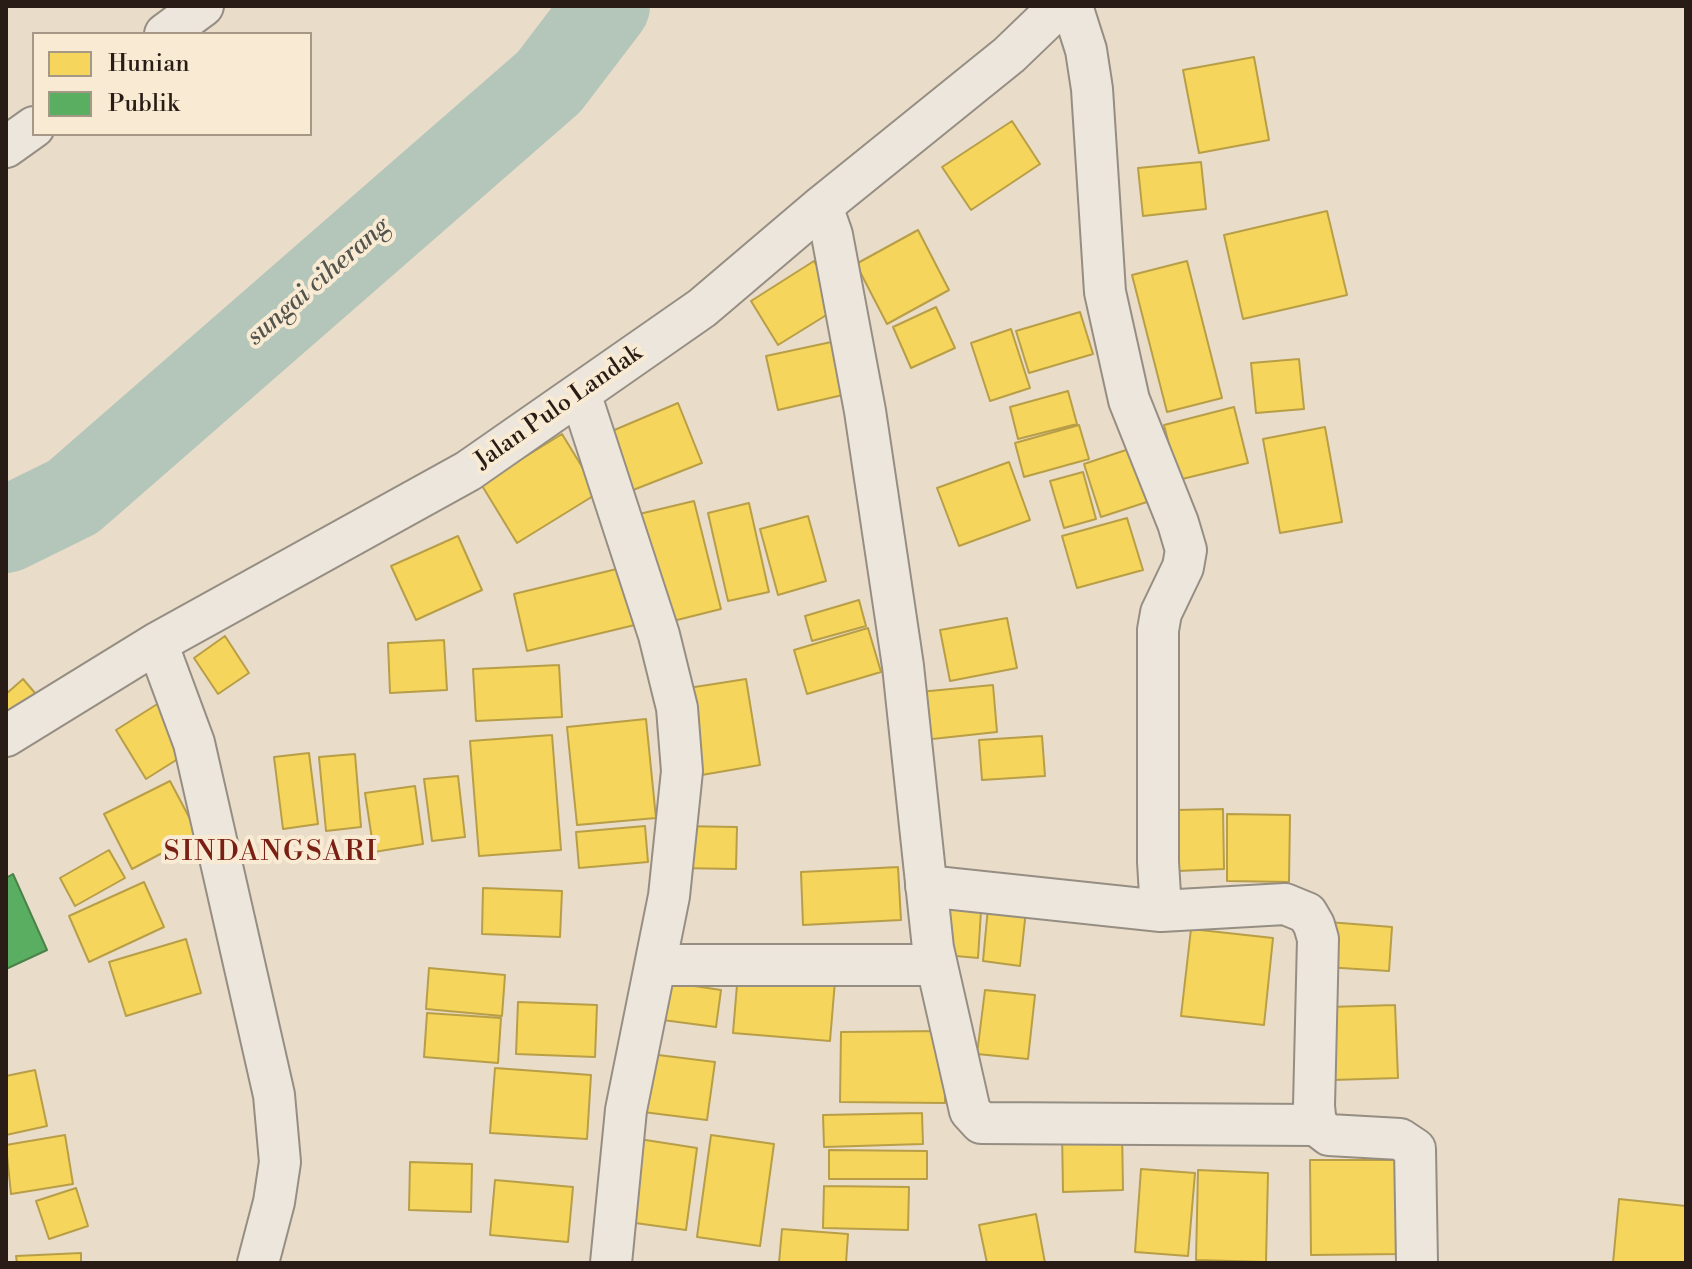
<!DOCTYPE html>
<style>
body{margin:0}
#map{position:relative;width:1692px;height:1269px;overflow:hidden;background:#e9dcc9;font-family:"Libre Bodoni",serif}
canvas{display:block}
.frame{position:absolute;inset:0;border:8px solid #291c16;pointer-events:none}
.legend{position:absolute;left:32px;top:32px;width:280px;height:104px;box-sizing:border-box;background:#f9ebd3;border:2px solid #a69887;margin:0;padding:10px 14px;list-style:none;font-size:24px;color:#291c16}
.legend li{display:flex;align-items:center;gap:16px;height:40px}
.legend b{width:40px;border:2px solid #a69887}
</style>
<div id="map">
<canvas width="1692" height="1269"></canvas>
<div class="frame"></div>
<ul class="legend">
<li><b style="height:22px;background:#f6d55c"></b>Hunian</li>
<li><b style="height:22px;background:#5aae61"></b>Publik</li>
</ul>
</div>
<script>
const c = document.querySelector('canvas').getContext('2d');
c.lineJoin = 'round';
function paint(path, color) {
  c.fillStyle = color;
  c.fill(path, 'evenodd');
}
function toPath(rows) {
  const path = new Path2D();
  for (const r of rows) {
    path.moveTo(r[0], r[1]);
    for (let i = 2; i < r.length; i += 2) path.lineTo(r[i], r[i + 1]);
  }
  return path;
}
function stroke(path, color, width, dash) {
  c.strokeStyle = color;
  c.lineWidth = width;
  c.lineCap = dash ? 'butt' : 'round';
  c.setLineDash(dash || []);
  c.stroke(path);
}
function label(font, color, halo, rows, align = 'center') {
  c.font = font + ' "Libre Bodoni",serif';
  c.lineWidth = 8;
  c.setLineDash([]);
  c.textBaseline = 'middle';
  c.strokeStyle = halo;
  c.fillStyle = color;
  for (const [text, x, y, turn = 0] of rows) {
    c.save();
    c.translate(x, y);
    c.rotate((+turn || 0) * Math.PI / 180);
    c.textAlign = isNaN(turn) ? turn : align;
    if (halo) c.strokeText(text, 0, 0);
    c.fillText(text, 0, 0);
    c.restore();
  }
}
const homes = toPath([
 [1254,57,1269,140,1199,153,1183,70,1254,57],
 [1012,121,1040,164,971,210,942,167,1012,121],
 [1201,162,1206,209,1143,216,1138,168,1201,162],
 [1327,211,1347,295,1243,319,1224,235,1327,211],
 [918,230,949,290,887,324,856,264,918,230],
 [814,261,841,306,778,345,751,301,814,261],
 [1187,261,1222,398,1167,412,1132,275,1187,261],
 [936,307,955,348,911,368,893,327,936,307],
 [1080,312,1093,354,1029,373,1016,331,1080,312],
 [1011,329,1030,388,990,401,971,343,1011,329],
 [836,341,847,394,778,410,766,356,836,341],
 [1299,359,1304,409,1256,413,1251,363,1299,359],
 [1068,391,1077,424,1018,439,1010,407,1068,391],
 [678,403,702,463,628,492,605,434,678,403],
 [1234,407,1248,463,1178,480,1164,425,1234,407],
 [1079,425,1089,459,1024,477,1015,443,1079,425],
 [1325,427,1342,522,1280,533,1263,439,1325,427],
 [562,434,598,493,517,543,481,484,562,434],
 [1138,446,1156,499,1101,517,1084,464,1138,446],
 [1009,462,1030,520,959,546,937,488,1009,462],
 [1083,472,1096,519,1064,528,1050,481,1083,472],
 [694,501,721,609,661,624,635,515,694,501],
 [749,503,769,592,728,601,708,513,749,503],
 [808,516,826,581,778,595,760,529,808,516],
 [1127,518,1143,570,1077,588,1062,536,1127,518],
 [458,536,482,590,416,620,391,566,458,536],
 [629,566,643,623,527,651,514,594,629,566],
 [859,600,866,626,812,641,805,616,859,600],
 [1007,618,1017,668,950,681,940,630,1007,618],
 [868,628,881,672,807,694,794,650,868,628],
 [225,636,249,673,218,694,194,658,225,636],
 [444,640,447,690,390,693,388,643,444,640],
 [559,665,562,717,476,721,473,669,559,665],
 [23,679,41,700,6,713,6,694,23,679],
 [746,679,760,765,696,776,682,689,746,679],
 [993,685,997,732,923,740,919,692,993,685],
 [159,703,189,752,146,779,116,730,159,703],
 [646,719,656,818,577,825,567,727,646,719],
 [552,735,561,850,479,856,470,741,552,735],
 [1042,736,1045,776,982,780,979,740,1042,736],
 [309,753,318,824,283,829,274,757,309,753],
 [355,754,361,827,326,831,319,757,355,754],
 [458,776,465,837,432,841,424,779,458,776],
 [170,781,198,834,132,869,104,814,170,781],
 [415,786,423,844,374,852,365,793,415,786],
 [1223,809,1224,869,1178,871,1176,810,1223,809],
 [1227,814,1290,815,1289,882,1227,881,1227,814],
 [645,826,648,862,579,868,576,832,645,826],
 [679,826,737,827,736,869,678,868,679,826],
 [109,850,125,878,75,906,60,878,109,850],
 [898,867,901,920,803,925,801,872,898,867],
 [144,882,164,927,89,962,69,916,144,882],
 [483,888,562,891,560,937,482,934,483,888],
 [938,891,982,895,978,958,934,954,938,891],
 [989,897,1027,901,1020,966,983,961,989,897],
 [1328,922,1392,927,1389,971,1325,967,1328,922],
 [1191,929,1273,938,1264,1025,1181,1016,1191,929],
 [186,939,201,993,126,1016,109,962,186,939],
 [429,968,505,975,502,1016,426,1009,429,968],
 [738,973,835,981,830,1041,733,1033,738,973],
 [661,981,721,990,716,1027,655,1019,661,981],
 [985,990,1035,995,1028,1059,977,1054,985,990],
 [518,1002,597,1005,595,1057,516,1054,518,1002],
 [1395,1005,1398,1078,1332,1080,1329,1007,1395,1005],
 [427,1013,501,1018,498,1063,424,1057,427,1013],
 [945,1031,945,1103,840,1102,841,1032,945,1031],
 [650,1054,715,1062,707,1120,643,1112,650,1054],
 [495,1068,591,1075,587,1139,490,1133,495,1068],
 [35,1070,47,1126,6,1135,6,1076,35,1070],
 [922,1113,923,1144,824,1147,823,1115,922,1113],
 [1122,1129,1123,1190,1063,1192,1062,1130,1122,1129],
 [65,1135,73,1184,11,1194,6,1145,65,1135],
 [711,1135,774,1144,760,1246,697,1237,711,1135],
 [639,1139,697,1148,686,1230,628,1222,639,1139],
 [829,1150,927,1151,927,1179,829,1179,829,1150],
 [1310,1160,1398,1160,1399,1254,1311,1255,1310,1160],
 [410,1162,472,1164,471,1212,409,1210,410,1162],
 [1141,1169,1195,1173,1188,1256,1135,1252,1141,1169],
 [1198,1170,1268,1173,1266,1262,1196,1260,1198,1170],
 [495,1180,573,1187,568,1242,490,1235,495,1180],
 [824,1186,909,1187,908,1230,823,1228,824,1186],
 [76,1188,88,1226,49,1239,36,1201,76,1188],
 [1619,1199,1686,1206,1686,1263,1613,1263,1619,1199],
 [1036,1214,1045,1263,987,1263,979,1225,1036,1214],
 [782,1229,848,1234,846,1263,779,1263,782,1229],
 [81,1253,81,1263,17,1263,16,1256,81,1253]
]);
const public = toPath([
 [13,874,47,950,6,969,6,878,13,874]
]);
const river = toPath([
 [6,530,73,497,549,82,607,6]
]);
const street = toPath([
 [1072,6,1086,50,1092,89,1105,292,1129,400,1178,523,1186,550,1183,567,1161,613,1158,630,1158,862,1161,911,1285,904,1307,913,1314,925,1318,939,1314,1106,1316,1125,1329,1135,1400,1139,1415,1149,1417,1263],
 [165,34,203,6],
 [6,147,34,127],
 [822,206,832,235,865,411,903,666,933,948,970,1111,981,1123,1316,1125],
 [580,393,659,635,677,708,682,771,669,896,626,1110,611,1263],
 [157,643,194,743,274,1095,280,1162,274,1202,258,1263],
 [6,736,157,643,468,471,580,393,702,308,822,206,1009,55,1060,6],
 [926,886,1161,911],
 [656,965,936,965]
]);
const streetNames = [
 ["Jalan Pulo Landak",559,408,-35]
];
const waterNames = [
 ["sungai ciherang",319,282,-41]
];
const quarterNames = [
 ["SINDANGSARI",271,853]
];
paint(homes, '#f6d55c');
stroke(homes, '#b89e47', 2);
paint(public, '#5aae61');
stroke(public, '#4b824a', 2);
stroke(river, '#b4c6b9', 86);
stroke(street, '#968e83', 44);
stroke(street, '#ece6dc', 40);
label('24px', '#291c16', '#f9ebd3', streetNames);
label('italic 26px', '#52544d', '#f9ebd3', waterNames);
c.letterSpacing = '2px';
label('28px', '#7a1f14', '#f9ebd3', quarterNames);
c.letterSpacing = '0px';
</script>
